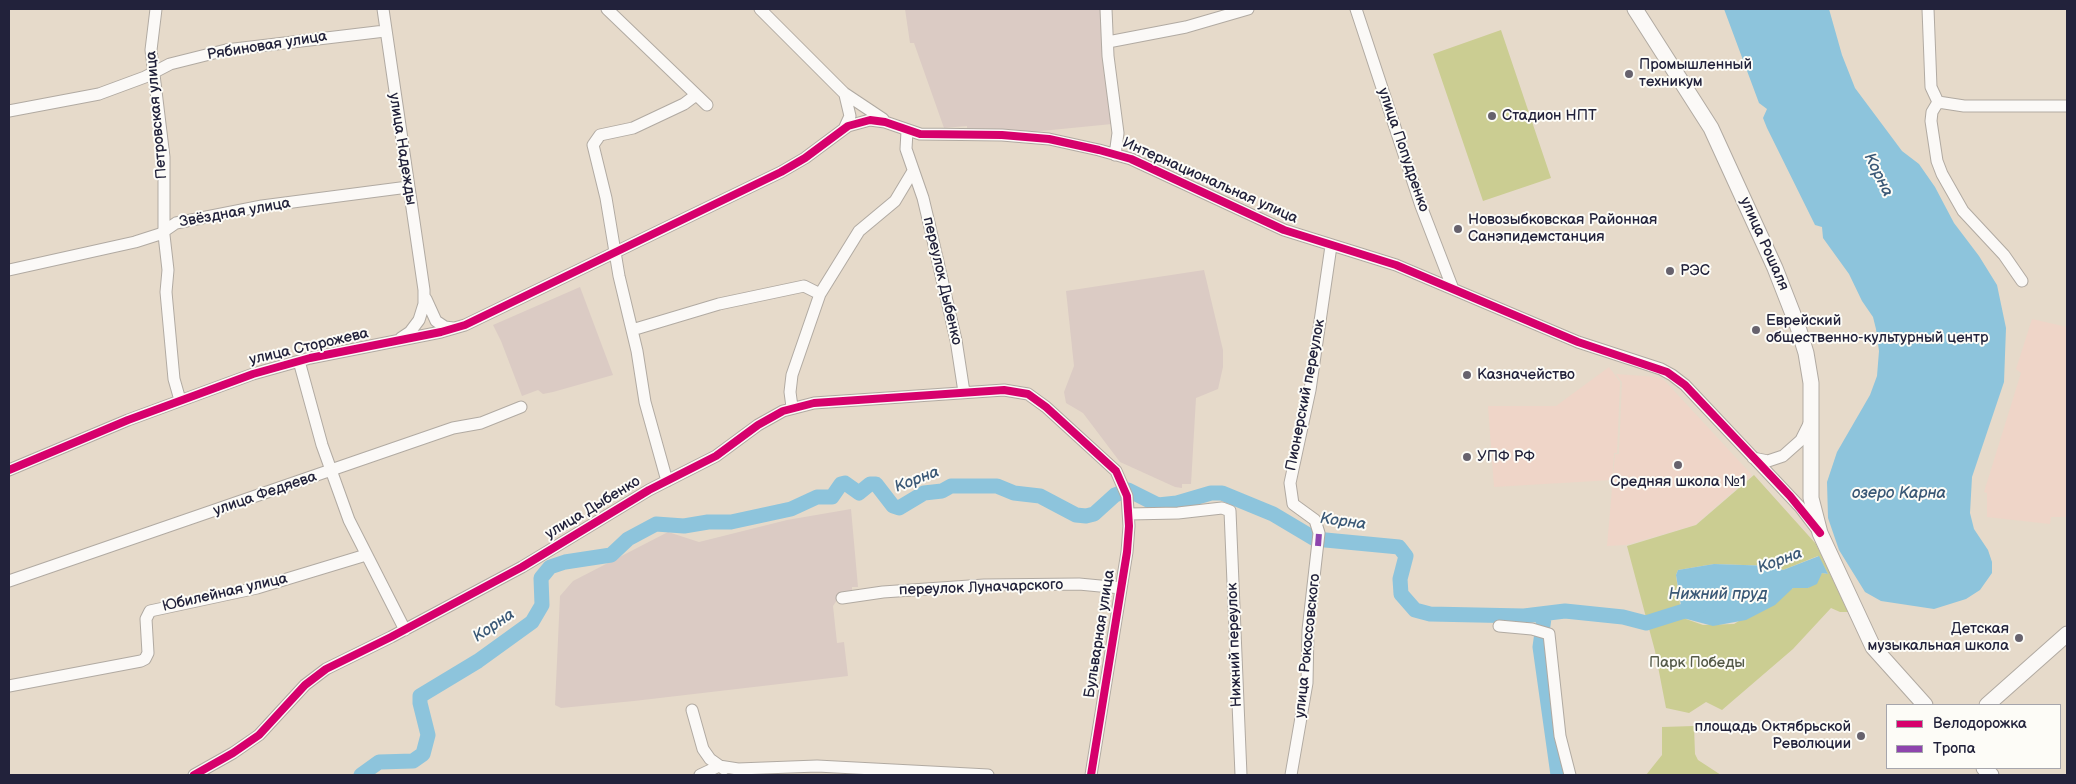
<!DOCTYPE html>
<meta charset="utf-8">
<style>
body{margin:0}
#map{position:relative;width:2076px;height:784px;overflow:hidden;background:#e6daca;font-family:"Balsamiq Sans",sans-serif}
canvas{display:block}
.frame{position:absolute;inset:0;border:10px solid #22223b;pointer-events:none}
.legend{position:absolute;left:1886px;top:704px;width:175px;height:65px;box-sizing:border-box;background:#fdfcf7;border:1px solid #a5a5ac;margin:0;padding:6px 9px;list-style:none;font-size:15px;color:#22223b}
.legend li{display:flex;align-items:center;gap:10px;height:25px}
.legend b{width:25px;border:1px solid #a5a5ac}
</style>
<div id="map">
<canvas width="2076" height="784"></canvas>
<div class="frame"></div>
<ul class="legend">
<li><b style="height:6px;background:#d6006c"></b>Велодорожка</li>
<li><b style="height:6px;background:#8e44ad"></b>Тропа</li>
</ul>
</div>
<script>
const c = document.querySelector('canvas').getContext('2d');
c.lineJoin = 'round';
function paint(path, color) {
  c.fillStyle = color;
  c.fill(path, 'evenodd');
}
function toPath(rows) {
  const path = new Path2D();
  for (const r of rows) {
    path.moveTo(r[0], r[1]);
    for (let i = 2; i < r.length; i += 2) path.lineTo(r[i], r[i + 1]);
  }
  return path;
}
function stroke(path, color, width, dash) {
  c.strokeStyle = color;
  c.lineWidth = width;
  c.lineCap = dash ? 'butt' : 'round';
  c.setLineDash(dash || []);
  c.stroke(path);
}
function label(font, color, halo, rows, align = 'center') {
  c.font = font + ' "Balsamiq Sans",sans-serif';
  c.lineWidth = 4;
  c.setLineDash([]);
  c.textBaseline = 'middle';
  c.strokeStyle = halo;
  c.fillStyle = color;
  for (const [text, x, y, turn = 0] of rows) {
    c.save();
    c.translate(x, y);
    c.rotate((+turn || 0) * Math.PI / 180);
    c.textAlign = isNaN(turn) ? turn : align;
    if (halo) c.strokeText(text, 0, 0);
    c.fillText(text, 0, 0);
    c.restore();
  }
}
const built = toPath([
 [2032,319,2067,327,2067,499,2066,517,2051,517,2050,524,1987,517,1987,493,1984,492,2021,373,2016,369],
 [1609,367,1620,382,1617,453,1614,453,1612,480,1494,487,1488,406,1556,406],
 [1616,374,1657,377,1665,381,1752,475,1695,525,1626,545,1607,546,1615,454,1619,454,1622,382]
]);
const industrial = toPath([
 [905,9,1100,9,1112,124,1031,132,967,129,967,126,944,128,914,43,910,43],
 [1204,270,1223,350,1223,367,1218,389,1196,398,1191,484,1182,484,1182,488,1175,487,1120,462,1083,413,1066,403,1064,392,1074,366,1066,291],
 [580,287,613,375,553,392,543,394,538,390,522,396,501,341,493,325],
 [851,509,858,587,852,587,852,594,840,596,833,606,837,643,844,642,848,676,634,701,561,708,555,705,560,596,573,581,668,532,699,542,787,520]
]);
const green = toPath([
 [1501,30,1551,178,1483,201,1433,54],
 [1754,475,1816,544,1848,612,1840,612,1831,608,1793,649,1722,710,1706,702,1689,713,1666,708,1655,651,1627,546,1696,525],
 [1818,556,1828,574,1822,573,1808,588,1793,588,1734,624,1703,625,1686,619,1680,605,1676,575,1678,570,1714,564,1773,566,1783,570],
 [1694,726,1695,754,1698,760,1721,775,1646,775,1662,755,1662,727]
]);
const water = toPath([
 [1724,9,1829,9,1842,55,1855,88,1902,151,1919,164,1935,187,1954,223,1979,256,1997,285,2006,328,2004,382,1972,477,1970,513,1974,529,1988,550,1992,562,1992,573,1980,590,1966,599,1934,609,1881,601,1865,592,1839,550,1828,518,1827,482,1837,452,1870,395,1877,376,1879,351,1876,329,1873,317,1862,301,1849,274,1823,238,1822,227,1815,225,1767,128,1763,118,1767,109,1759,103],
 [1819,556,1828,574,1822,573,1817,584,1808,588,1793,588,1775,605,1746,620,1713,626,1683,618,1676,575,1678,570,1714,564,1773,566,1783,570]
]);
const river = toPath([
 [1544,618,1540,647,1558,775],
 [361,775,379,762,413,761,423,754,428,735,420,703,420,696,478,661,532,622,542,605,541,578,550,567,565,562,611,555,628,539,656,524,684,526,708,522,731,522,791,509,817,497,832,497,841,484,845,483,859,493,870,484,876,484,893,506,899,508,924,493,942,491,951,486,997,486,1014,493,1040,496,1076,515,1086,516,1094,514,1115,495,1128,490,1158,505,1177,503,1211,493,1222,493,1273,514,1315,539,1399,547,1406,556,1400,579,1401,594,1415,610,1430,614,1524,616,1565,611,1623,617,1646,623,1700,606]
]);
const minor = toPath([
 [156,9,151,50,164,157,164,235,168,270,166,292,174,379,180,400],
 [383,9,424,290,424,304,419,320,410,332,401,338],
 [607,9,707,105],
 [760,9,844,93,883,119],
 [1106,9,1108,56,1118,133,1115,155],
 [1356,9,1421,206,1453,289],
 [1928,9,1931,87,1938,102,1964,106,2067,106],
 [1108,42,1186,27,1248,9],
 [1938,102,1932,112,1931,121,1937,161,1942,174,1963,211,2004,255,2022,281],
 [9,111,99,94,145,77,170,64,226,50,385,31],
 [844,129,850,116,845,95],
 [907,131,906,149,923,198,929,223,956,340,964,392],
 [9,270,135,242,160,234,176,223,262,206,408,187],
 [426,299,436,321,445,327,453,328],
 [632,330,719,304,804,286,820,294],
 [299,361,322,445,349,520,405,630],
 [792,407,790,392,792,375,820,294,859,231,895,201,913,171],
 [1753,458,1768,461,1783,456,1801,440,1810,422],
 [9,470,128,420,253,374,310,358,441,332,465,325,781,172,805,158,848,126,870,120,885,122,920,134,1002,135,1049,139,1099,150,1131,159,1284,230,1396,265,1578,342,1661,369,1672,375,1685,385,1800,507,1816,528],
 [667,481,645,402,637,351,619,276,606,198,593,145,600,135,633,128,684,104,696,95],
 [1129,514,1178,513,1222,508,1230,511,1241,775],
 [9,581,453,428,481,423,521,407],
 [842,598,883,592,984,585,1079,584,1121,588],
 [1499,626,1532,629,1549,634,1560,736,1570,775],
 [9,686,141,661,145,659,148,653,146,619,150,611,257,588,366,555],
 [692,710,703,749,710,759,724,769],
 [194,775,233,753,259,735,305,685,326,669,391,637,522,567,649,490,716,456,758,425,783,411,814,403,1004,390,1028,394,1046,407,1116,471,1127,496,1129,526,1127,552,1091,775],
 [700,775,719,766,738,769,817,766,988,775],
 [1291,775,1307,683,1308,630,1319,533,1315,520,1293,504,1290,483,1310,390,1331,246]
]);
const major = toPath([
 [1635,9,1711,128,1775,268,1798,327,1806,353,1811,383,1811,498,1820,533,1873,647,1925,705],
 [1987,705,2067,634],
 [1984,768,1991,775]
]);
const quiet = toPath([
 [1318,546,1319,533]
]);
const cycleway = toPath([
 [9,470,128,420,253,374,310,358,441,332,465,325,781,172,805,158,848,126,870,120,885,122,920,134,1002,135,1049,139,1099,150,1131,159,1284,230,1396,265,1578,342,1667,372,1685,385,1790,496,1820,533],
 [194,775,233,753,259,735,305,685,326,669,391,637,522,567,649,490,716,456,758,425,783,411,814,403,1004,390,1028,394,1046,407,1116,471,1127,496,1129,526,1127,552,1091,775]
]);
const markers = [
 [1629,74,5,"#67626d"],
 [1492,116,5,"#67626d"],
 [1458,229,5,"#67626d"],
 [1670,271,5,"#67626d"],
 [1756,330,5,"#67626d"],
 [1467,375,5,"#67626d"],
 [1467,457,5,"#67626d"],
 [1678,465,5,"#67626d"],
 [2019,638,5,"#67626d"],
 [1861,736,5,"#67626d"]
];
const streetNames = [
 ["Рябиновая улица",267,46,-9],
 ["Петровская улица",157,115,-95],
 ["улица Надежды",402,149,81],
 ["улица Попудренко",1403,150,71],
 ["Интернациональная улица",1210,181,24],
 ["Звёздная улица",235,213,-10],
 ["улица Рошаля",1764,244,66],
 ["переулок Дыбенко",942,281,77],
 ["улица Сторожева",309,347,-13],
 ["Пионерский переулок",1306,395,-79],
 ["улица Федяева",265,494,-19],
 ["улица Дыбенко",593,508,-31],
 ["переулок Луначарского",981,588,-2],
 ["Юбилейная улица",225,593,-13],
 ["Бульварная улица",1100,634,-81],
 ["Нижний переулок",1235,645,-92],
 ["улица Рокоссовского",1308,646,-84]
];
const poiNames = [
 ["Промышленный",1639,65],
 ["техникум",1639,82],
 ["Стадион НПТ",1502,116],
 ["Новозыбковская Районная",1468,220],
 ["Санэпидемстанция",1468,237],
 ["РЭС",1680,271],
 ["Еврейский",1766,321],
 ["общественно-культурный центр",1766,338],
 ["Казначейство",1477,375],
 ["УПФ РФ",1477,457],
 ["Средняя школа №1",1678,482,"center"],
 ["Детская",2009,629,"right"],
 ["музыкальная школа",2009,646,"right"],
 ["площадь Октябрьской",1851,727,"right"],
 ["Революции",1851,744,"right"]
];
const parkNames = [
 ["Парк Победы",1697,663]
];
const waterNames = [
 ["Корна",1878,175,64],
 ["Корна",917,480,-21],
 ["озеро Карна",1899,494],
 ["Корна",1343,522,8],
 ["Корна",1780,561,-20],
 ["Нижний пруд",1718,595],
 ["Корна",494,626,-34]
];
paint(built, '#efd5c8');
paint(industrial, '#dbcbc4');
paint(green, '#cbcd92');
paint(water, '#8dc4dc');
stroke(river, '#8dc4dc', 15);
stroke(minor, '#b1aaa2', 13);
stroke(major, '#b1aaa2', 17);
stroke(minor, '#fbf9f7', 11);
stroke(major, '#fbf9f7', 15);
stroke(quiet, '#8e44ad', 6, [12, 6]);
stroke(cycleway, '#d6006c', 8);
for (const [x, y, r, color] of markers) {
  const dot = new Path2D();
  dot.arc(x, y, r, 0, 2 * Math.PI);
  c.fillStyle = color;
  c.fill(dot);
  stroke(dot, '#fdfcf7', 2);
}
label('15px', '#22223b', '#fdfcf7', streetNames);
label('15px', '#22223b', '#fdfcf7', poiNames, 'left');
label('15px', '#555a49', '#fdfcf7', parkNames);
label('italic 16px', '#3a5876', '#fdfcf7', waterNames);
</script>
